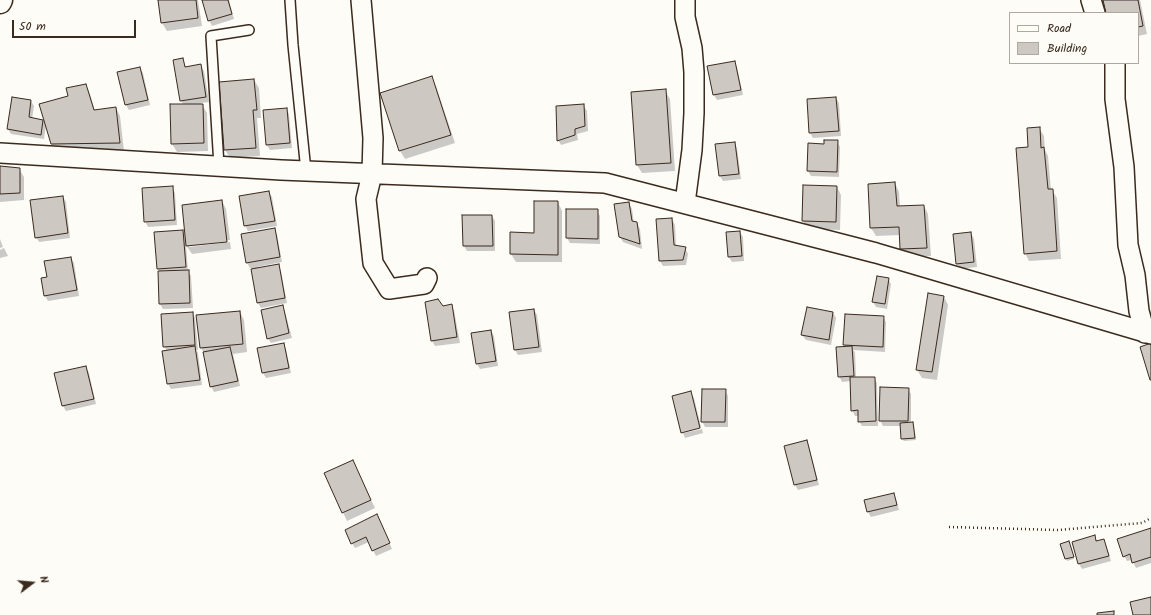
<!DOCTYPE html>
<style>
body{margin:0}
#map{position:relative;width:1151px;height:615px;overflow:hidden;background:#fdfcf7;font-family:Kalam,sans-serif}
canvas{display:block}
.legend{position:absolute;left:1009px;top:12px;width:130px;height:52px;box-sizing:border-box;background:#fdfcf7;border:1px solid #afa8a0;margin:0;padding:5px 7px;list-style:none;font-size:12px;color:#3b2a1e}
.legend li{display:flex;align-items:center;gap:8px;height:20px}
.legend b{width:20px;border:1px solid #afa8a0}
.north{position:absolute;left:12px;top:563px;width:40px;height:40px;-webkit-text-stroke:3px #fdfcf7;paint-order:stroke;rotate:74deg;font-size:11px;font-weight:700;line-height:16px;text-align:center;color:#3b2a1e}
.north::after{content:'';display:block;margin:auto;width:14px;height:18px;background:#3b2a1e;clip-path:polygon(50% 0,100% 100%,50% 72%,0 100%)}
.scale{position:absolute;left:12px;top:20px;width:124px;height:18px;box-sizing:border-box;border:2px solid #3b2a1e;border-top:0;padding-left:5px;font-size:12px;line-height:14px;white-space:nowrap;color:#3b2a1e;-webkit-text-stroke:3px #fdfcf7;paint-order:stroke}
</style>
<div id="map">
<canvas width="1151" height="615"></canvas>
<ul class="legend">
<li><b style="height:5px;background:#fdfcf7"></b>Road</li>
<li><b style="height:11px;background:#cdc8c2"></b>Building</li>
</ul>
<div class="north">N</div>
<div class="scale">50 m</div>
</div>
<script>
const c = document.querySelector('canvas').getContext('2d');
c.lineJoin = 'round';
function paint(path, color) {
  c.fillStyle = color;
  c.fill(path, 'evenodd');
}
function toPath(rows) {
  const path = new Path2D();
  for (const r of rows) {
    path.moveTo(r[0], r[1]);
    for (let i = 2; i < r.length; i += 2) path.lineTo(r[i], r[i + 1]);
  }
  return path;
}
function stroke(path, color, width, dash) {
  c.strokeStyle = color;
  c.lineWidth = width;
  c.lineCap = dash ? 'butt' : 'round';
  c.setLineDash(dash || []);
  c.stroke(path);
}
const shadow = toPath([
 [159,0,198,0,202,26,167,31,162,23],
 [203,0,229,0,234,19,212,26,209,20],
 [1104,0,1140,0,1147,34,1138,36,1138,13,1107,13],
 [183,59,186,68,201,66,204,71,209,102,201,103,207,113,208,151,177,152,172,144,184,105,181,101,175,61],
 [734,62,737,67,743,95,717,100,714,95,708,67],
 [140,68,143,73,150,105,129,110,126,105],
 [431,78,436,86,455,143,405,159,400,151,382,94],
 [254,80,259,88,261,118,257,118,260,156,230,158,225,150],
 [86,86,90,94,95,111,116,108,120,116,124,151,56,152,51,144,46,125,44,139,11,134,8,129,31,101,34,106,32,119,45,121,69,96],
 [665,91,670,99,675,171,642,173,637,165,632,93],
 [836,98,839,103,841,136,813,138,810,133],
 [584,106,587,111,588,131,577,134,578,140,561,145,558,140],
 [286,109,289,114,292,148,270,150,267,145,264,111],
 [1039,128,1044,136,1045,150,1048,156,1051,190,1052,190,1057,198,1061,259,1029,261,1025,253,1030,148],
 [837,141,840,147,839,177,811,176,808,171,825,145],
 [734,143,737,148,741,179,723,181,720,176,716,145],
 [0,167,19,169,24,177,24,200,0,202],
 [895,183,899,192,900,207,924,206,928,214,931,256,906,257,901,249,900,235,876,236,871,228],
 [837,187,841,195,840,230,807,229,803,220],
 [172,188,175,193,177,225,148,227,145,221],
 [269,192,272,197,277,226,248,231,245,225],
 [63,197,66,202,70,238,39,242,36,237],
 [222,201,226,209,230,240,189,245,189,247,230,242,231,249,192,254,186,245,188,271,191,276,193,308,163,309,160,304,160,272,158,269,183,231,186,237],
 [558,202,562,211,562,262,516,262,511,254,535,234],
 [629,203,632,209,634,223,637,223,640,229,642,249,623,242,620,237],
 [567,210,597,210,600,216,600,244,570,243,567,238],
 [492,216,495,221,495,251,467,251,464,246],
 [672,219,675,225,676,246,685,248,688,254,686,265,663,266,660,261,657,220],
 [274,229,277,234,282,262,257,267,257,269,278,265,281,271,287,303,261,308,258,303,252,268,250,268,247,263,242,235],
 [740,232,743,237,744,261,732,262,729,257],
 [971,233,974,239,977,267,960,269,957,264],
 [0,239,3,247,0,248],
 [4,248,8,256,0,258,0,250],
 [71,258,74,263,79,296,48,301,45,296],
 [888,279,891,284,887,309,876,307,873,302],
 [944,297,948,305,937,380,922,378,917,370],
 [426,302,443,307,451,305,454,310,460,343,435,346,432,341],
 [282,306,285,312,292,338,271,343,268,338],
 [534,310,537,315,542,352,518,355,515,350,510,313],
 [240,312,244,320,247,352,233,354,240,386,214,392,211,386,205,355,201,348,198,316],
 [833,312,836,318,831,345,806,340,802,335],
 [192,313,195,318,198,350,196,350,198,353,202,385,171,389,168,384,164,352,167,351,164,346],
 [883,317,886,322,885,352,853,350,855,352,856,378,874,378,877,383,878,426,862,426,859,421,859,416,855,416,852,410,851,381,842,382,839,376,846,347,844,345],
 [491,331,494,336,498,366,480,369,477,364],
 [283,344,286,349,291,373,266,378,263,373],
 [86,367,89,373,96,404,66,411,63,406],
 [908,389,911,394,911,423,913,423,914,425,916,440,904,441,902,439,901,426,883,426,880,420],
 [725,390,728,396,728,427,705,427,702,421],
 [691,393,694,398,701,427,682,432],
 [702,429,703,433,685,438,683,433],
 [806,441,809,446,819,485,798,490,795,485],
 [357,470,375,508,347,521,325,474],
 [893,494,896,499,899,510,871,517,868,512,865,501],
 [380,521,392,549,376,556,369,542,355,548,352,543],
 [1151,529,1151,563,1136,568,1132,560,1127,561,1124,556],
 [1094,537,1097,541,1103,540,1106,545,1111,561,1082,569,1079,564,1073,542],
 [1061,545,1070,545,1074,559,1067,561]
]);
const building = toPath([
 [158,0,196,0,198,18,161,23,158,0],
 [202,0,228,0,232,14,208,21,202,0],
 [1103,0,1138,0,1143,26,1138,27,1138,13,1106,13,1103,0],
 [183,58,185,67,201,64,206,97,180,101,173,60,183,58],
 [735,61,741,90,713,95,707,66,735,61],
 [140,67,148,100,125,105,117,72,140,67],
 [432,76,451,135,399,151,380,93,432,76],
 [254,79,257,110,253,110,256,148,224,150,219,82,254,79],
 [86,84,94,110,116,107,120,143,51,144,39,104,68,96,66,88,86,84],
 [666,89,671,163,636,165,631,92,666,89],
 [12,97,31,100,29,117,43,120,41,135,7,129,12,97],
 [836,97,839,131,809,133,807,99,836,97],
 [170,104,203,104,204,143,171,144,170,104],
 [584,104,585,126,575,129,575,135,557,141,556,106,584,104],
 [287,108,290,143,266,145,263,110,287,108],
 [1040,127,1041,148,1044,147,1048,189,1053,189,1057,251,1024,254,1016,148,1028,147,1027,128,1040,127],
 [824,140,838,140,837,172,807,171,808,143,824,144,824,140],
 [735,142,739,174,719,176,715,144,735,142],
 [0,166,20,168,20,193,0,194,0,166],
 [895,182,897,206,924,205,927,248,900,249,899,227,870,228,868,184,895,182],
 [803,185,837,186,836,222,802,221,803,185],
 [173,186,175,220,144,222,142,188,173,186],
 [269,191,275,221,244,226,239,196,269,191],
 [63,196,68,233,35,238,30,200,63,196],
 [222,200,227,242,186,246,182,205,222,200],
 [534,201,558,201,558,255,510,254,510,232,534,233,534,201],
 [629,202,632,221,637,222,640,244,619,237,614,204,629,202],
 [566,209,598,209,598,239,566,238,566,209],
 [462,215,492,215,493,246,463,246,462,215],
 [672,218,674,245,686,247,683,260,659,261,656,219,672,218],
 [275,228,280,257,246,263,241,234,275,228],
 [183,230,186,267,157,269,154,232,183,230],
 [740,231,742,256,728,257,726,232,740,231],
 [971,232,974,262,956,264,953,234,971,232],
 [71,257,77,290,44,296,41,278,47,277,44,261,71,257],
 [279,264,285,298,257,303,251,269,279,264],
 [189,270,190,303,159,304,158,271,189,270],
 [877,276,889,278,885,304,872,302,877,276],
 [928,293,944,296,932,372,916,370,928,293],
 [438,299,443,306,452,304,457,337,431,341,425,302,438,299],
 [283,305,289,333,267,339,261,310,283,305],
 [807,307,833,312,829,340,801,335,807,307],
 [534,309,539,347,514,350,509,312,534,309],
 [240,311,243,344,200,348,196,315,240,311],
 [193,312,195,345,163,347,161,314,193,312],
 [845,314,884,316,883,347,843,345,845,314],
 [491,330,496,361,476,364,471,333,491,330],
 [284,343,289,368,262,373,257,348,284,343],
 [1151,343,1151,380,1150,380,1140,347,1151,343],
 [195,346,200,380,167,384,162,351,195,346],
 [852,346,854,376,838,377,836,347,852,346],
 [230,347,238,381,210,387,203,352,230,347],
 [86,366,94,399,62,406,54,373,86,366],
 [850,377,875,377,876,421,858,422,858,410,851,411,850,377],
 [880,387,909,388,908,421,879,421,880,387],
 [702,389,726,389,725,422,701,422,702,389],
 [691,391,700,428,681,433,672,396,691,391],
 [913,422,915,438,901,439,900,423,913,422],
 [807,440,817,480,794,485,784,446,807,440],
 [353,460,371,500,342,513,324,473,353,460],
 [894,493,897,505,867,512,864,500,894,493],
 [377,514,390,543,372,551,366,537,351,544,345,530,377,514],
 [1151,528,1151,557,1132,563,1130,554,1123,557,1117,539,1151,528],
 [1095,535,1096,541,1104,539,1109,556,1078,564,1072,542,1095,535],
 [1069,541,1074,557,1065,559,1060,544,1069,541],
 [1151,597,1151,615,1133,615,1130,602,1151,597],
 [1114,611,1114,615,1097,615,1097,613,1114,611]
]);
const path = toPath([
 [949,527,1058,530,1142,523,1151,518]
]);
const lane = toPath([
 [290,0,293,45,306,171],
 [219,166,211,36,249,30]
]);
const street = toPath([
 [361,0,373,138,372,174,366,199,373,263,389,289,424,284,427,278],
 [685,0,685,17,692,48,694,72,694,113,692,150,685,203],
 [1091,0,1095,13],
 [1115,63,1115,99,1124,167,1128,245,1135,275,1139,311,1145,333],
 [0,153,281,170,605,183,876,253,1151,334]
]);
const secondary = toPath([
 [0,2,1,0]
]);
paint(shadow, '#0003');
paint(building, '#cdc8c2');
stroke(building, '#3b2a1e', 1);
stroke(lane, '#3b2a1e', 12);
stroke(street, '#3b2a1e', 22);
stroke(secondary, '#3b2a1e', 25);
stroke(path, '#3b2a1e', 2.5, [1, 3]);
stroke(lane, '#fdfcf7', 9);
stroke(street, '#fdfcf7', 19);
stroke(secondary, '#fdfcf7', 22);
</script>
